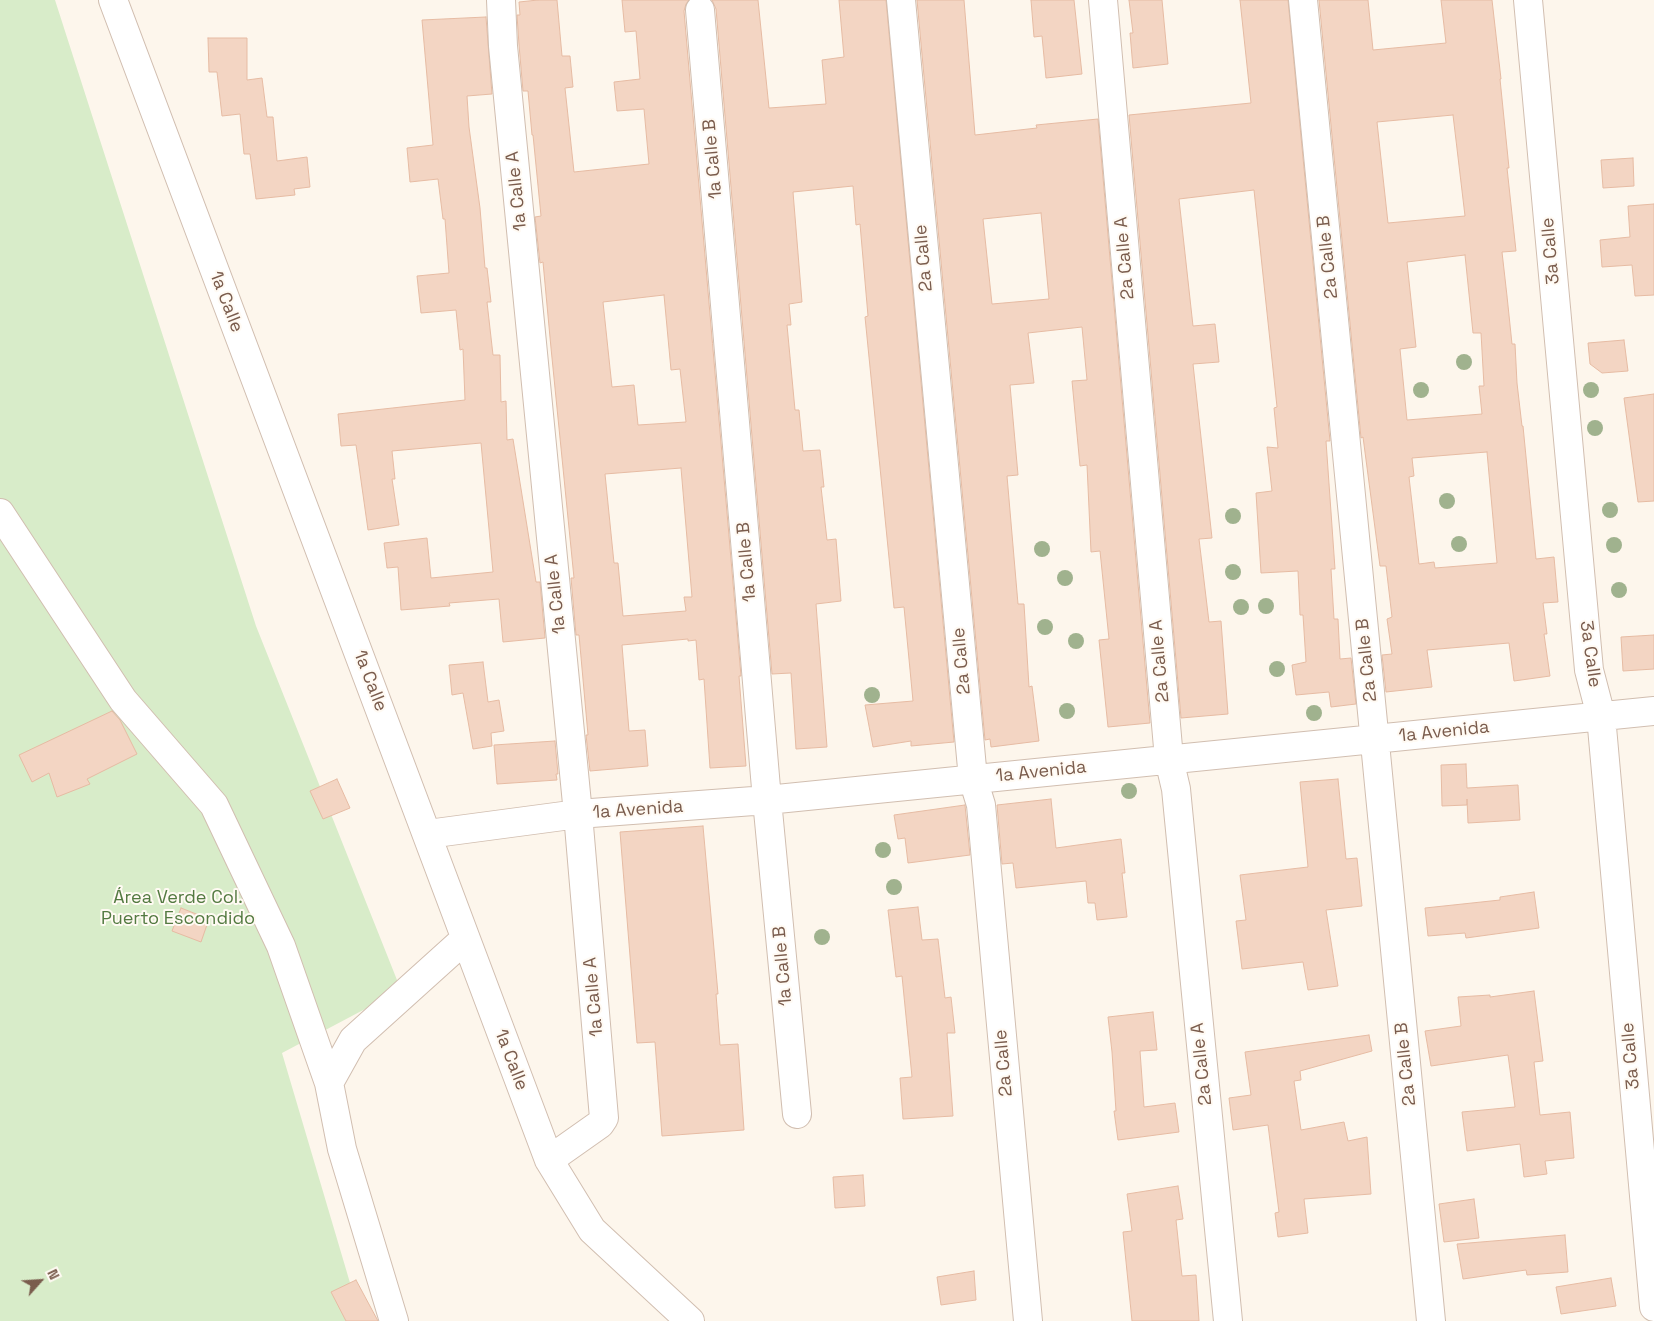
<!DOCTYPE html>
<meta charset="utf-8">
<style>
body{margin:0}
#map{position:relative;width:1654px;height:1321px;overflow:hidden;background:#fdf6ec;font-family:"Space Grotesk",sans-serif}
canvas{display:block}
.north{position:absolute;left:15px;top:1256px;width:50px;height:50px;-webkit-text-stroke:4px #fffaf3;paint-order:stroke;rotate:64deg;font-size:14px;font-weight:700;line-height:20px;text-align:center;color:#7a5c4d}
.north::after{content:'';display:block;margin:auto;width:18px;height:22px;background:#7a5c4d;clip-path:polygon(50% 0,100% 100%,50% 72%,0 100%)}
</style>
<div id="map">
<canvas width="1654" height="1321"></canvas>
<div class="north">N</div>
</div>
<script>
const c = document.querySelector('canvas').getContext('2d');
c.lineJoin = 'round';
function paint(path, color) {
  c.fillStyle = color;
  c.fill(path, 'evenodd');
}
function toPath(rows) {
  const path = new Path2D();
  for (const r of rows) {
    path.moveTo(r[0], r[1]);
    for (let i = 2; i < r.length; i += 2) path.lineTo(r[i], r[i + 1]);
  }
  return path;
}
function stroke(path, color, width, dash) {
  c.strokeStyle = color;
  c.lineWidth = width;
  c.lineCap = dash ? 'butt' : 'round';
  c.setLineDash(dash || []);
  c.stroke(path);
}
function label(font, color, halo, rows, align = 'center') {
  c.font = font + ' "Space Grotesk",sans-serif';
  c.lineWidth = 4;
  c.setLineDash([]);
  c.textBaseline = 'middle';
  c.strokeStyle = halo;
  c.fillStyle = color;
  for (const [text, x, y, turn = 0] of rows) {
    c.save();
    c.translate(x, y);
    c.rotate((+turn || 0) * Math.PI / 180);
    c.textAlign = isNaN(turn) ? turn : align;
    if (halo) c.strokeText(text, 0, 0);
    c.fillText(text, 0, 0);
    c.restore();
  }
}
const green = toPath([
 [0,0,55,0,256,626,401,990,282,1053,361,1320,358,1321,0,1321]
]);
const building = toPath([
 [538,0,557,0,562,56,570,56,573,87,565,88,574,172,649,164,644,109,617,111,614,82,640,79,636,31,625,32,622,0,689,0,686,4,684,11,741,676,739,676,746,766,710,768,704,679,699,680,696,640,688,641,688,639,622,645,629,731,645,730,648,766,590,771,586,735,588,735,579,635,576,635,571,578,574,578,551,348,543,262,540,263,535,217,541,216,533,135,532,135,528,91,523,91,519,45,517,15,520,15,519,2,538,0],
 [664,295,671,370,680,369,686,422,638,425,634,385,612,387,603,302,664,295],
 [681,468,692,597,684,597,686,611,623,616,618,563,614,563,605,474,681,468],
 [712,0,758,0,769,108,826,104,822,60,844,57,839,0,886,0,954,742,911,746,911,741,873,747,865,705,913,701,904,607,894,608,865,317,868,316,860,224,856,225,853,186,793,192,802,302,789,304,791,325,787,325,795,410,799,410,803,451,820,450,824,487,821,487,827,540,836,539,841,601,816,604,827,747,796,749,791,673,772,674,716,9,712,0],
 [917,0,964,0,975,135,1037,128,1036,125,1098,119,1150,723,1108,727,1099,640,1109,639,1100,551,1091,552,1087,465,1080,466,1072,381,1087,380,1082,327,1028,333,1034,383,1010,385,1018,475,1007,476,1018,604,1024,604,1029,687,1032,686,1039,741,991,747,990,739,985,740,917,0],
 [1041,213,1049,299,992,304,983,219,1041,213],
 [1031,0,1074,0,1082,74,1046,78,1042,36,1034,37,1031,0],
 [1129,0,1162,0,1168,64,1133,68,1130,33,1133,33,1129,0],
 [1240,0,1288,0,1330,441,1326,441,1335,569,1331,569,1334,619,1338,619,1340,659,1351,658,1356,704,1331,707,1329,692,1296,695,1292,665,1306,662,1303,615,1300,615,1298,571,1261,573,1256,493,1272,491,1267,447,1278,448,1274,408,1277,407,1254,190,1179,199,1193,326,1215,324,1219,362,1193,364,1212,538,1199,539,1209,622,1221,621,1228,714,1181,718,1129,115,1251,103,1240,0],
 [1319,0,1368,0,1373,50,1446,43,1441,0,1492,0,1501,79,1500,79,1509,168,1507,168,1516,251,1502,252,1507,296,1512,344,1515,344,1517,383,1522,426,1523,426,1536,559,1554,557,1558,602,1543,603,1547,634,1544,634,1550,676,1514,681,1509,643,1427,650,1432,687,1386,692,1382,655,1392,654,1387,619,1392,617,1386,566,1380,566,1363,437,1361,438,1319,0],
 [1453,115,1465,216,1388,223,1377,122,1453,115],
 [1465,255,1473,333,1481,333,1484,386,1479,386,1482,414,1407,420,1400,349,1416,347,1407,262,1465,255],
 [1487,452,1497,563,1435,568,1434,562,1419,564,1409,477,1414,476,1412,458,1487,452],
 [486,17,492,94,467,96,469,127,480,208,485,268,487,268,491,302,487,302,493,355,500,355,501,402,506,401,507,440,513,439,536,582,540,582,545,638,503,642,499,599,449,603,450,606,401,610,398,567,387,568,384,543,427,538,431,578,493,572,481,443,392,451,395,479,392,479,399,525,368,530,356,445,341,446,338,414,465,400,463,349,460,350,456,310,421,313,417,276,449,273,445,219,443,219,438,179,410,182,407,148,433,145,422,20,486,17],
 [208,38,247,38,247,80,262,78,267,117,273,117,277,161,307,157,310,187,294,189,295,195,256,199,250,154,244,154,240,114,222,116,217,72,209,72,208,38],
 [1633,158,1634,186,1603,188,1601,160,1633,158],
 [1654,204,1654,295,1635,296,1632,265,1602,267,1600,240,1630,237,1628,206,1654,204],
 [1624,340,1628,371,1602,373,1590,364,1588,343,1624,340],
 [1654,394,1654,501,1638,502,1624,398,1654,394],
 [1654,635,1654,669,1623,671,1621,637,1654,635],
 [483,662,488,702,499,700,504,731,491,733,492,746,473,749,463,693,452,695,449,665,483,662],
 [112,711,120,720,137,754,87,779,90,784,57,797,49,773,32,782,19,755,112,711],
 [555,741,558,774,556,774,557,780,497,784,494,745,555,741],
 [1466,764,1467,788,1518,785,1520,820,1468,823,1467,799,1467,805,1442,806,1441,765,1466,764],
 [337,779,350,808,323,819,310,791,337,779],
 [1338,779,1346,859,1357,858,1362,906,1326,910,1338,986,1308,990,1303,962,1242,969,1236,921,1246,920,1240,875,1308,867,1300,782,1338,779],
 [1051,799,1056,848,1121,839,1125,873,1122,873,1127,917,1097,920,1095,903,1088,903,1086,881,1016,888,1013,863,1002,864,997,805,1051,799],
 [965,805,970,855,908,863,905,838,898,839,894,815,965,805],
 [703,826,718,994,716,994,720,1045,738,1044,744,1130,662,1136,655,1042,637,1043,620,832,703,826],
 [1534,892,1539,928,1466,938,1465,933,1428,936,1425,908,1500,900,1500,897,1534,892],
 [918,907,922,940,938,939,945,998,951,997,955,1033,947,1033,953,1116,903,1119,900,1078,912,1077,902,976,896,977,888,910,918,907],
 [181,908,209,919,201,942,172,931,181,908],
 [1534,991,1543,1061,1534,1062,1540,1115,1570,1112,1574,1158,1545,1161,1547,1174,1524,1177,1520,1144,1467,1151,1462,1112,1515,1107,1508,1055,1431,1066,1425,1031,1461,1026,1458,997,1490,995,1490,997,1534,991],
 [1153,1012,1157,1050,1140,1051,1144,1107,1175,1103,1179,1132,1118,1140,1114,1111,1116,1111,1112,1052,1108,1017,1153,1012],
 [1369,1035,1372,1051,1300,1071,1301,1080,1294,1081,1301,1130,1344,1122,1348,1141,1367,1137,1371,1194,1304,1199,1308,1233,1278,1237,1275,1213,1279,1212,1268,1125,1233,1130,1229,1098,1251,1095,1245,1052,1369,1035],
 [863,1175,865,1206,835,1208,833,1177,863,1175],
 [1178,1186,1183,1219,1176,1220,1182,1276,1196,1275,1199,1321,1132,1321,1123,1232,1132,1231,1127,1194,1178,1186],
 [1474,1199,1479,1238,1444,1242,1439,1204,1474,1199],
 [1565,1235,1568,1272,1527,1275,1526,1270,1463,1279,1457,1244,1565,1235],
 [974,1271,976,1300,941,1305,937,1277,974,1271],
 [1611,1278,1616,1306,1561,1314,1556,1287,1611,1278],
 [356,1280,378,1321,346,1321,331,1292,356,1280]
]);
const minor = toPath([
 [113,0,549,1160,592,1230,690,1321],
 [501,0,503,46,578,814,604,1118,600,1124,549,1160],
 [901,0,973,779,981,805,1028,1321],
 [1103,0,1169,759,1176,789,1228,1321],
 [1303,0,1431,1321],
 [1528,0,1589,670,1601,716,1654,1307],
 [700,10,767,800,797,1114],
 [0,513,123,700,214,805,281,946,329,1083],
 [428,834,578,814,767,800,1654,711],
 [394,1321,342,1149,329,1083,353,1040,465,939]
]);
const trees = [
 [1464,362],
 [1421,390],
 [1591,390],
 [1595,428],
 [1447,501],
 [1610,510],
 [1233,516],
 [1459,544],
 [1614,545],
 [1042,549],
 [1233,572],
 [1065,578],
 [1619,590],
 [1266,606],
 [1241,607],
 [1045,627],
 [1076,641],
 [1277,669],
 [872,695],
 [1067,711],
 [1314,713],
 [1129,791],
 [883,850],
 [894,887],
 [822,937]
];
const streetNames = [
 ["1a Calle B",713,159,-95],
 ["1a Calle A",517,191,-96],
 ["3a Calle",1551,251,-95],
 ["2a Calle B",1328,257,-96],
 ["2a Calle",924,258,-95],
 ["2a Calle A",1125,258,-95],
 ["1a Calle",226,302,69],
 ["1a Calle B",747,562,-95],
 ["1a Calle A",556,594,-96],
 ["3a Calle",1590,654,82],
 ["2a Calle B",1367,660,-96],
 ["2a Calle",962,661,-95],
 ["2a Calle A",1160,661,-95],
 ["1a Calle",370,681,69],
 ["1a Avenida",1444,732,-6],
 ["1a Avenida",1041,772,-6],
 ["1a Avenida",638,810,-4],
 ["1a Calle B",783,966,-95],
 ["1a Calle A",594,997,-95],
 ["3a Calle",1631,1056,-95],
 ["1a Calle",511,1060,69],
 ["2a Calle",1004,1063,-95],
 ["2a Calle A",1202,1064,-96],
 ["2a Calle B",1406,1064,-96]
];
const parkNames = [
 ["Área Verde Col.",178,898],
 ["Puerto Escondido",178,919]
];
paint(green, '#d8ecc9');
paint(building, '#f3d5c3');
stroke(building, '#e6bba3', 1);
stroke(minor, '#d1beb0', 30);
stroke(minor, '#fff', 28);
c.fillStyle = '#a0b28e';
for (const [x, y] of trees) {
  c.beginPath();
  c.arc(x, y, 8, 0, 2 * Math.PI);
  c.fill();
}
label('18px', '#7a5c4d', '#fffaf3', streetNames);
label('18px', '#537a41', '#fffaf3', parkNames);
</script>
